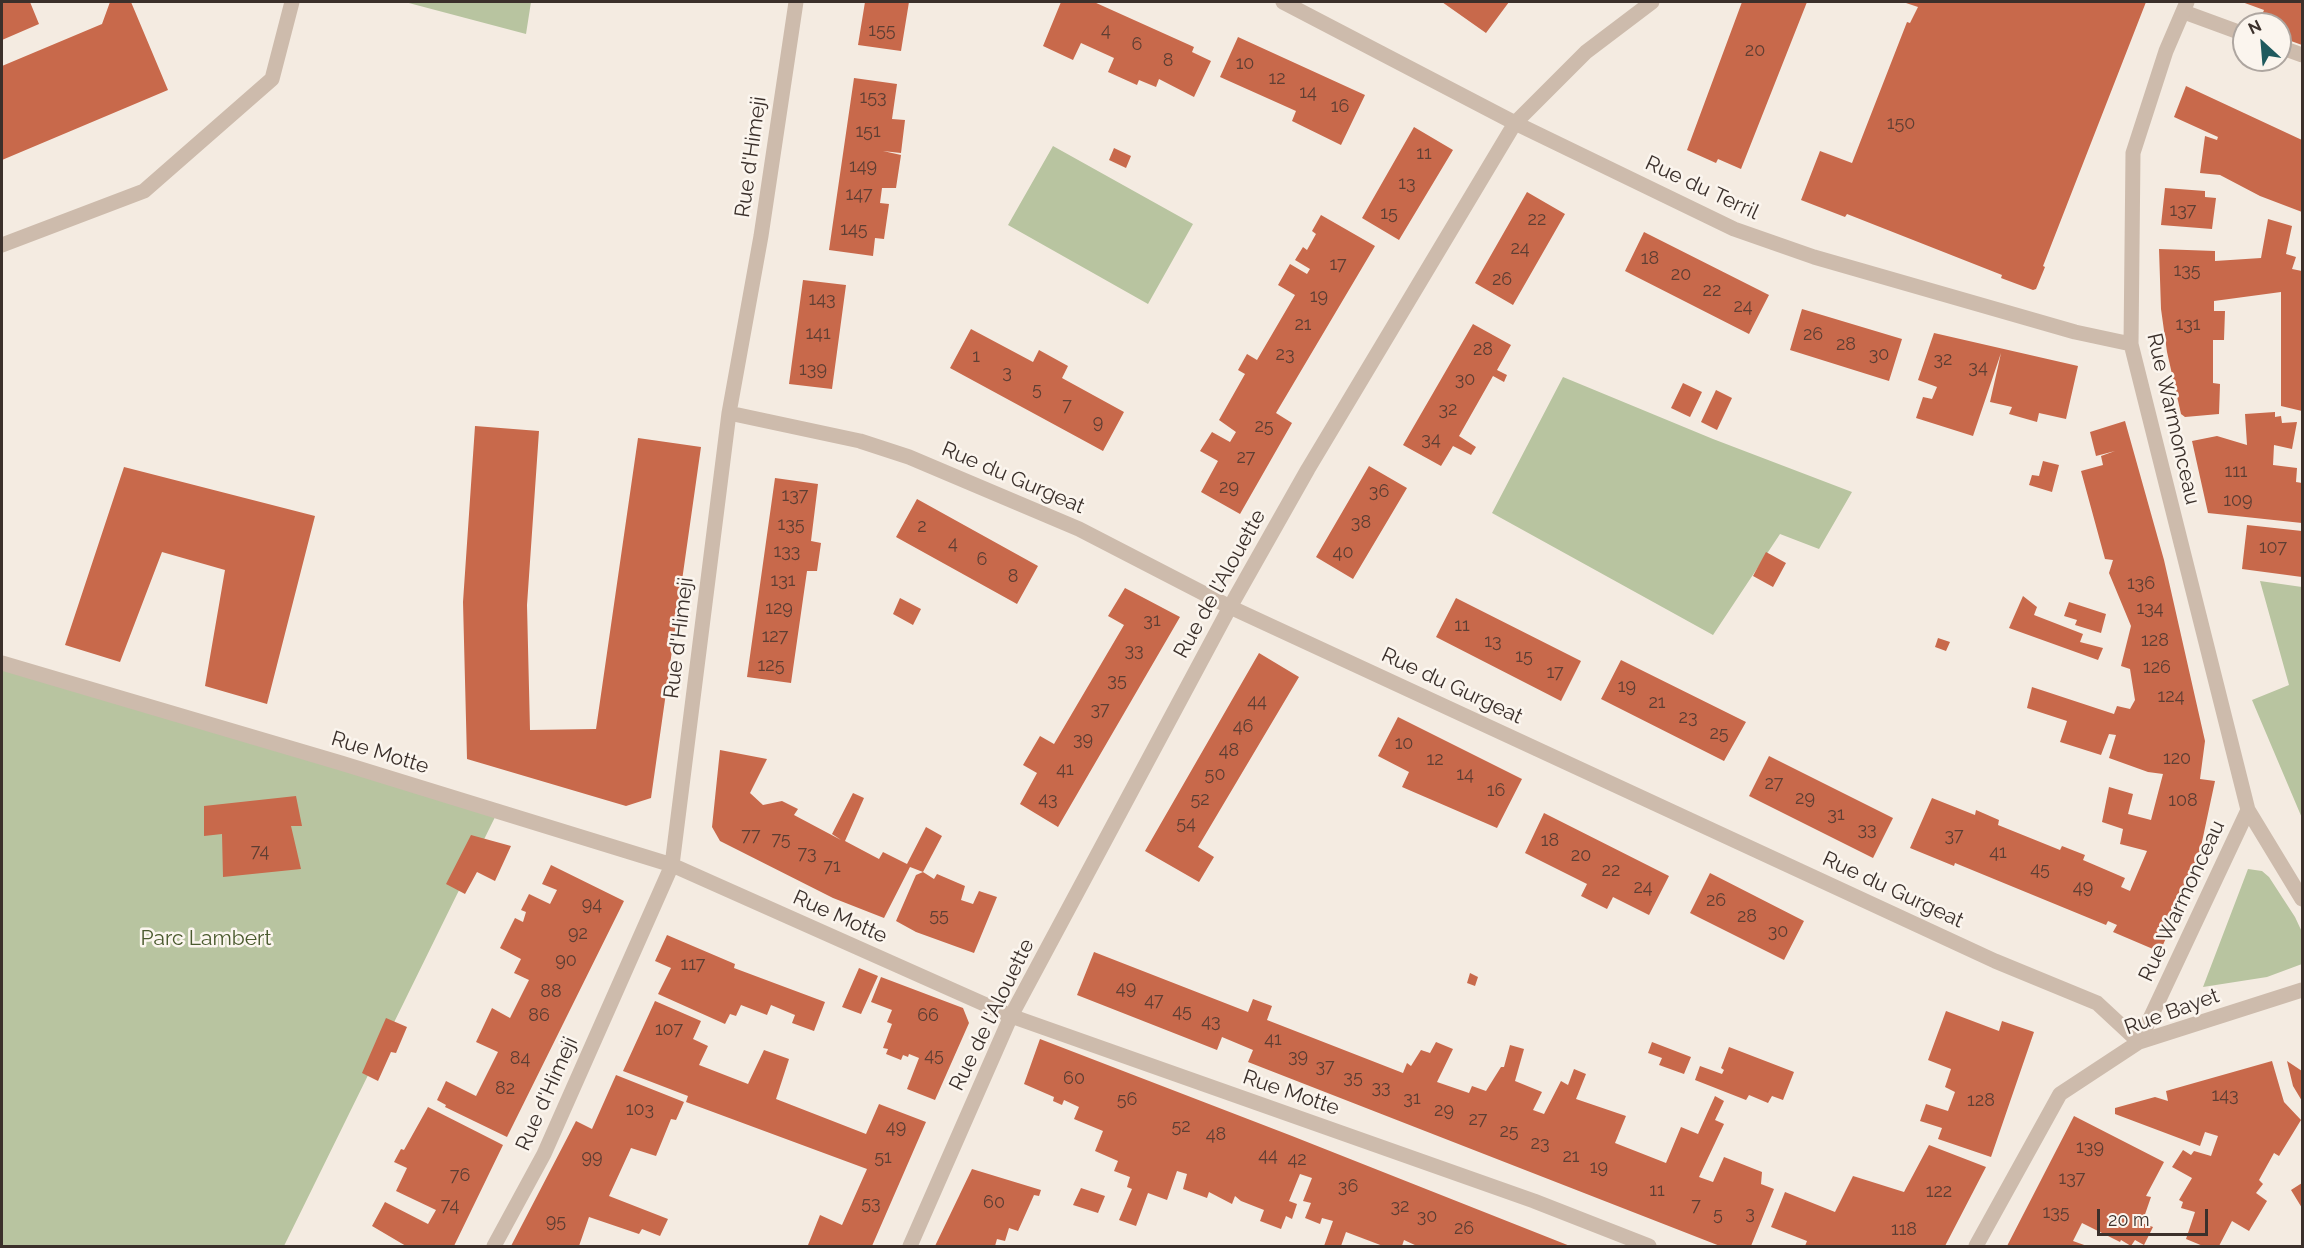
<!DOCTYPE html>
<style>
body{margin:0}
#map{position:relative;width:2304px;height:1248px;overflow:hidden;background:#f4ebe1;font-family:Raleway,sans-serif}
canvas{display:block}
.frame{position:absolute;inset:0;border:3px solid #3b302b;pointer-events:none}
.north{position:absolute;left:2232px;top:12px;width:60px;height:60px;box-sizing:border-box;background:#fbf5ee;border:2px solid #aea6a0;border-radius:50%;rotate:334deg;font-size:16px;font-weight:700;line-height:24px;text-align:center;color:#3b302b}
.north::after{content:'';display:block;margin:auto;width:21px;height:27px;background:#1f5a5e;clip-path:polygon(50% 0,100% 100%,50% 72%,0 100%)}
.scale{position:absolute;left:2097px;top:1209px;width:111px;height:27px;box-sizing:border-box;border:3px solid #3b302b;border-top:0;padding-left:8px;font-size:18px;line-height:21px;white-space:nowrap;color:#3b302b;-webkit-text-stroke:4px #fbf5ee;paint-order:stroke}
</style>
<div id="map">
<canvas width="2304" height="1248"></canvas>
<div class="frame"></div>
<div class="north">N</div>
<div class="scale">20 m</div>
</div>
<script>
const c = document.querySelector('canvas').getContext('2d');
c.lineJoin = 'round';
function paint(path, color) {
  c.fillStyle = color;
  c.fill(path, 'evenodd');
}
function toPath(rows) {
  const path = new Path2D();
  for (const r of rows) {
    path.moveTo(r[0], r[1]);
    for (let i = 2; i < r.length; i += 2) path.lineTo(r[i], r[i + 1]);
  }
  return path;
}
function stroke(path, color, width, dash) {
  c.strokeStyle = color;
  c.lineWidth = width;
  c.lineCap = dash ? 'butt' : 'round';
  c.setLineDash(dash || []);
  c.stroke(path);
}
function label(font, color, halo, rows, align = 'center') {
  c.font = font + ' Raleway,sans-serif';
  c.lineWidth = 5;
  c.setLineDash([]);
  c.textBaseline = 'middle';
  c.strokeStyle = halo;
  c.fillStyle = color;
  for (const [text, x, y, turn = 0] of rows) {
    c.save();
    c.translate(x, y);
    c.rotate((+turn || 0) * Math.PI / 180);
    c.textAlign = isNaN(turn) ? turn : align;
    if (halo) c.strokeText(text, 0, 0);
    c.fillText(text, 0, 0);
    c.restore();
  }
}
const green = toPath([
 [405,2,531,2,526,34],
 [1053,146,1193,224,1148,304,1008,225],
 [1563,377,1713,439,1852,492,1819,549,1780,534,1713,635,1492,513],
 [2260,581,2302,587,2302,818,2252,700,2289,685],
 [2,663,498,811,284,1246,2,1246],
 [2248,869,2262,871,2269,877,2295,917,2302,932,2302,964,2267,977,2203,987]
]);
const building = toPath([
 [2,2,30,2,39,24,2,40],
 [110,2,131,2,168,90,2,160,2,66,102,24],
 [865,2,909,2,901,51,858,45],
 [1061,2,1094,2,1194,47,1192,52,1211,61,1194,97,1159,79,1156,87,1139,80,1137,85,1108,72,1114,58,1081,43,1073,60,1043,46],
 [1442,2,1509,2,1486,33],
 [1742,2,1807,2,1741,169,1718,159,1716,163,1687,150],
 [1903,2,2146,2,2043,266,2045,267,2036,289,2033,290,2001,278,2002,275,1847,214,1845,217,1801,200,1820,151,1852,163,1907,22,1910,23,1918,7],
 [2242,2,2302,2,2302,45,2280,37,2280,24,2258,24,2264,10],
 [1238,37,1365,95,1341,145,1292,121,1296,111,1220,77],
 [854,78,897,84,892,119,905,120,901,153,883,151,901,155,896,188,882,188,880,203,889,204,884,239,875,238,873,256,829,250],
 [2186,86,2302,140,2302,212,2260,196,2220,175,2200,173,2205,136,2217,140,2218,137,2174,117],
 [1414,127,1453,150,1399,240,1362,218],
 [1114,148,1131,156,1126,168,1109,160],
 [2165,188,2205,191,2205,197,2216,198,2212,229,2161,225],
 [1527,192,1565,214,1513,305,1475,283],
 [1321,215,1375,246,1276,413,1292,423,1240,514,1201,492,1218,461,1200,451,1212,432,1230,442,1236,432,1219,420,1245,374,1238,370,1247,354,1257,360,1295,295,1278,285,1290,264,1307,274,1310,269,1295,260,1303,247,1307,250,1316,234,1312,231],
 [2268,219,2292,226,2286,254,2296,257,2292,269,2302,271,2302,411,2281,406,2281,292,2214,301,2214,311,2225,311,2224,340,2213,340,2213,383,2220,384,2219,414,2185,417,2181,414,2167,352,2161,309,2159,249,2215,251,2215,261,2261,258],
 [1644,232,1769,295,1749,334,1625,271],
 [803,280,846,285,832,389,789,384],
 [1802,309,1902,339,1889,381,1790,350],
 [1473,324,1511,345,1497,370,1507,375,1504,382,1493,376,1459,436,1476,447,1471,455,1453,446,1441,466,1403,445],
 [971,329,1033,362,1039,350,1068,366,1062,378,1124,412,1103,451,950,368],
 [1934,333,2078,366,2066,419,2039,413,2037,422,2009,414,2012,407,1990,402,2001,353,1973,436,1916,418,1923,397,1932,399,1937,387,1918,380],
 [1683,383,1702,392,1690,417,1671,408],
 [1716,390,1732,398,1717,430,1701,422],
 [2275,412,2275,417,2281,416,2282,423,2297,422,2292,449,2274,445,2273,465,2297,468,2296,482,2302,483,2302,523,2208,513,2192,441,2217,436,2247,445,2245,414],
 [2125,421,2164,560,2205,741,2200,779,2215,781,2197,865,2160,952,2113,932,2117,925,2108,921,2106,925,1955,863,1954,866,1910,848,1932,798,1975,815,1976,810,1999,820,1998,825,2060,850,2062,846,2085,855,2083,860,2125,878,2121,887,2130,891,2147,851,2120,844,2123,829,2102,822,2109,787,2133,794,2128,814,2151,820,2163,774,2148,772,2109,758,2116,735,2109,734,2101,755,2060,742,2067,721,2027,708,2032,687,2114,714,2117,706,2130,709,2135,700,2130,669,2121,666,2131,626,2109,573,2113,560,2105,559,2081,471,2103,465,2101,456,2115,451,2096,456,2090,432],
 [475,426,539,431,527,605,530,730,596,729,638,438,701,447,651,798,626,806,467,759,463,602],
 [2043,461,2059,465,2052,492,2029,485,2032,475,2039,476],
 [1369,466,1407,488,1353,579,1316,557],
 [124,467,315,516,267,704,205,686,225,570,162,552,120,662,65,645],
 [775,478,818,484,811,541,821,543,817,571,807,571,791,683,747,677],
 [917,499,1038,566,1017,604,896,537],
 [2247,525,2302,531,2302,577,2242,569],
 [1766,552,1786,563,1773,587,1753,576],
 [1125,588,1180,617,1058,827,1020,804,1037,773,1023,765,1040,736,1054,744,1124,625,1108,616],
 [2023,596,2037,607,2034,615,2083,634,2080,642,2103,648,2098,660,2009,628],
 [900,598,921,609,913,625,893,614],
 [1456,598,1581,661,1561,701,1436,637],
 [2069,602,2106,614,2101,633,2075,625,2077,620,2064,616],
 [1938,638,1950,642,1946,651,1935,647],
 [1259,653,1299,677,1198,847,1214,857,1199,882,1145,851],
 [1621,660,1746,722,1724,761,1601,699],
 [1398,717,1522,779,1497,828,1402,787,1409,772,1378,756],
 [720,750,767,759,750,793,763,805,782,801,798,809,794,815,841,840,832,834,853,793,864,798,845,841,879,859,883,852,907,864,926,827,942,836,923,872,910,867,884,918,833,898,720,841,712,827],
 [1769,756,1893,818,1873,858,1749,796],
 [296,796,302,826,291,826,301,869,223,877,222,834,204,836,204,806],
 [1544,813,1669,876,1649,915,1613,897,1607,909,1581,896,1587,884,1525,853],
 [471,835,511,846,495,881,477,872,465,894,446,884],
 [551,865,624,901,507,1137,445,1107,446,1105,437,1100,446,1081,476,1096,498,1052,476,1042,492,1008,510,1018,529,980,514,973,521,959,500,948,515,918,523,922,526,912,521,910,529,894,550,904,557,890,542,884],
 [923,872,934,879,937,874,965,886,961,900,973,904,979,891,997,897,974,953,916,932,896,921,916,875],
 [1710,873,1804,921,1784,960,1690,913],
 [667,935,735,964,734,968,825,1002,814,1031,792,1023,795,1015,771,1005,767,1015,741,1005,736,1016,730,1014,725,1024,658,994,671,968,655,961],
 [1094,952,1248,1012,1253,999,1272,1006,1267,1020,1403,1073,1407,1063,1411,1066,1421,1050,1430,1053,1436,1042,1453,1049,1437,1082,1469,1093,1472,1086,1486,1091,1501,1067,1504,1067,1510,1045,1524,1049,1515,1081,1542,1092,1533,1110,1544,1114,1561,1081,1568,1085,1574,1069,1586,1074,1576,1099,1626,1116,1615,1143,1666,1163,1681,1127,1698,1134,1715,1096,1724,1101,1715,1120,1724,1124,1699,1177,1713,1182,1724,1157,1762,1172,1761,1184,1774,1189,1751,1246,1720,1246,1248,1062,1253,1050,1222,1037,1217,1050,1077,995],
 [859,968,878,976,861,1014,842,1007],
 [1470,973,1478,977,1475,986,1467,983],
 [881,977,963,1008,969,1023,935,1100,907,1089,919,1058,909,1054,908,1057,903,1055,901,1060,886,1054,888,1049,883,1048,892,1024,887,1022,892,1010,871,1002],
 [655,1001,701,1021,693,1039,708,1046,699,1065,748,1084,764,1050,789,1059,776,1099,866,1134,879,1104,926,1122,872,1246,808,1245,820,1215,842,1225,867,1169,686,1102,688,1096,623,1071],
 [1946,1011,1999,1031,2002,1021,2034,1032,1991,1157,1938,1139,1942,1128,1920,1121,1926,1104,1948,1111,1955,1092,1945,1087,1951,1069,1928,1060],
 [386,1018,407,1027,396,1053,391,1052,378,1081,362,1073],
 [1040,1039,1292,1136,1570,1246,1417,1246,1404,1240,1402,1246,1383,1246,1346,1232,1341,1246,1324,1246,1333,1221,1322,1218,1320,1224,1305,1218,1311,1203,1303,1201,1312,1178,1300,1174,1289,1201,1297,1204,1292,1219,1286,1216,1281,1229,1260,1221,1264,1210,1241,1201,1235,1196,1232,1204,1209,1192,1207,1198,1183,1189,1187,1174,1177,1171,1167,1200,1148,1193,1136,1226,1119,1220,1132,1189,1127,1187,1130,1177,1114,1171,1118,1161,1095,1151,1103,1131,1074,1119,1079,1107,1064,1100,1062,1105,1053,1101,1054,1097,1024,1084],
 [1652,1042,1691,1057,1684,1074,1659,1065,1662,1058,1648,1053],
 [1729,1047,1794,1072,1783,1100,1772,1096,1768,1103,1749,1095,1746,1100,1695,1080,1700,1066,1722,1074,1724,1070,1721,1068],
 [2272,1061,2284,1102,2301,1120,2279,1156,2274,1153,2259,1180,2263,1184,2256,1193,2267,1201,2249,1231,2232,1221,2219,1246,2203,1246,2186,1239,2195,1212,2181,1208,2183,1202,2179,1200,2192,1178,2172,1167,2183,1150,2191,1155,2194,1151,2211,1156,2218,1136,2205,1132,2200,1146,2115,1114,2115,1108,2155,1097,2168,1101,2166,1091],
 [2287,1061,2302,1071,2302,1101,2293,1086],
 [616,1075,684,1102,676,1120,671,1119,656,1156,631,1148,609,1196,668,1219,660,1236,642,1229,639,1234,589,1217,579,1246,511,1246,576,1121,592,1129],
 [428,1107,503,1145,454,1246,406,1246,372,1226,385,1202,428,1224,436,1210,396,1191,407,1168,394,1162,401,1149,404,1150],
 [2074,1116,2164,1162,2146,1196,2151,1197,2142,1223,2153,1227,2144,1245,2135,1240,2131,1246,2121,1240,2120,1242,2082,1223,2073,1241,2087,1246,2007,1246],
 [1929,1145,1986,1167,1945,1246,1805,1246,1807,1241,1771,1227,1785,1192,1835,1212,1853,1176,1904,1192],
 [972,1169,1041,1190,1039,1196,1034,1195,1018,1231,1009,1228,1005,1241,997,1239,995,1246,935,1246],
 [2302,1183,2302,1208,2291,1190],
 [1081,1188,1105,1196,1098,1213,1073,1205]
]);
const lane = toPath([
 [2184,12,2244,34],
 [2280,47,2302,55],
 [2,245,144,191,272,79,292,2]
]);
const street = toPath([
 [1283,2,1515,123,1734,229,1814,257,2075,332,2131,344],
 [2187,2,2166,51,2133,153,2131,344,2248,810,2302,899],
 [729,413,860,441,909,457,1079,529,1230,607,1995,961,2097,1003,2139,1042],
 [2,663,341,763,672,865,1011,1016,1534,1201,1649,1246],
 [2139,1042,2248,810],
 [494,1246,544,1154,672,865,729,413,761,236,796,2],
 [910,1246,1011,1016,1230,607,1308,469,1515,123,1586,52,1652,2],
 [1976,1246,2060,1094,2139,1042,2302,990]
]);
const numberNames = [
 ["155",882,31],
 ["4",1106,31],
 ["6",1137,45],
 ["20",1755,51],
 ["8",1168,61],
 ["10",1245,64],
 ["12",1277,79],
 ["14",1308,93],
 ["153",873,98],
 ["16",1340,107],
 ["150",1901,124],
 ["151",868,132],
 ["11",1424,154],
 ["149",863,167],
 ["13",1407,184],
 ["147",859,195],
 ["137",2183,211],
 ["15",1389,214],
 ["22",1537,220],
 ["145",854,230],
 ["24",1520,249],
 ["18",1650,259],
 ["17",1338,265],
 ["135",2187,271],
 ["20",1681,275],
 ["26",1502,280],
 ["22",1712,291],
 ["19",1319,297],
 ["143",822,300],
 ["24",1743,307],
 ["21",1303,325],
 ["131",2188,325],
 ["141",818,334],
 ["26",1813,335],
 ["28",1846,345],
 ["28",1483,350],
 ["23",1285,355],
 ["30",1879,355],
 ["1",976,357],
 ["32",1943,360],
 ["34",1978,368],
 ["139",813,370],
 ["3",1007,373],
 ["30",1465,380],
 ["5",1037,390],
 ["7",1067,406],
 ["32",1448,410],
 ["9",1098,423],
 ["25",1264,427],
 ["34",1431,440],
 ["27",1246,458],
 ["111",2236,472],
 ["29",1229,488],
 ["36",1379,492],
 ["137",795,496],
 ["109",2238,501],
 ["38",1361,523],
 ["135",791,525],
 ["2",922,527],
 ["4",953,544],
 ["107",2273,548],
 ["133",787,552],
 ["40",1343,553],
 ["6",982,560],
 ["8",1013,577],
 ["131",783,581],
 ["136",2141,584],
 ["129",779,609],
 ["134",2150,609],
 ["31",1152,621],
 ["11",1462,626],
 ["127",775,637],
 ["128",2155,641],
 ["13",1493,642],
 ["33",1134,651],
 ["15",1524,657],
 ["125",771,666],
 ["126",2157,668],
 ["17",1555,673],
 ["35",1117,681],
 ["19",1627,687],
 ["124",2171,697],
 ["44",1257,702],
 ["21",1657,703],
 ["37",1100,710],
 ["23",1688,718],
 ["46",1243,727],
 ["25",1719,734],
 ["39",1083,740],
 ["10",1404,744],
 ["48",1229,751],
 ["120",2177,759],
 ["12",1435,760],
 ["41",1065,770],
 ["50",1215,775],
 ["14",1465,775],
 ["27",1774,784],
 ["16",1496,791],
 ["29",1805,799],
 ["43",1048,800],
 ["52",1200,800],
 ["108",2183,801],
 ["31",1836,815],
 ["54",1186,824],
 ["33",1867,830],
 ["77",751,836],
 ["37",1954,836],
 ["75",781,840],
 ["18",1550,841],
 ["74",260,852],
 ["41",1998,853],
 ["73",807,854],
 ["20",1581,856],
 ["71",832,867],
 ["45",2040,870],
 ["22",1611,871],
 ["24",1643,888],
 ["49",2083,888],
 ["26",1716,901],
 ["94",592,905],
 ["55",939,916],
 ["28",1747,917],
 ["30",1778,932],
 ["92",578,934],
 ["90",566,961],
 ["117",693,965],
 ["49",1126,989],
 ["88",551,992],
 ["47",1154,1001],
 ["45",1182,1012],
 ["86",539,1016],
 ["66",928,1016],
 ["43",1211,1022],
 ["107",669,1030],
 ["41",1273,1040],
 ["45",934,1056],
 ["39",1298,1057],
 ["84",520,1059],
 ["37",1325,1067],
 ["35",1353,1078],
 ["60",1074,1079],
 ["33",1381,1088],
 ["82",505,1089],
 ["143",2225,1096],
 ["31",1412,1099],
 ["56",1127,1100],
 ["128",1981,1101],
 ["103",640,1110],
 ["29",1444,1111],
 ["27",1478,1120],
 ["52",1181,1127],
 ["49",896,1128],
 ["25",1509,1132],
 ["48",1216,1135],
 ["23",1540,1144],
 ["139",2090,1148],
 ["44",1268,1156],
 ["21",1571,1157],
 ["99",592,1158],
 ["51",883,1158],
 ["42",1297,1160],
 ["19",1599,1168],
 ["76",460,1176],
 ["137",2072,1179],
 ["36",1348,1187],
 ["11",1657,1191],
 ["122",1939,1192],
 ["60",994,1203],
 ["53",871,1204],
 ["74",450,1206],
 ["7",1696,1206],
 ["32",1400,1207],
 ["135",2056,1213],
 ["3",1750,1214],
 ["5",1718,1215],
 ["30",1427,1217],
 ["95",556,1222],
 ["26",1464,1229],
 ["118",1904,1230]
];
const streetNames = [
 ["Rue d'Himeji",751,157,-82],
 ["Rue du Terril",1702,188,25],
 ["Rue Warmonceau",2173,419,77],
 ["Rue du Gurgeat",1013,478,23],
 ["Rue de l'Alouette",1220,584,-61],
 ["Rue d'Himeji",679,638,-83],
 ["Rue du Gurgeat",1452,686,25],
 ["Rue Motte",380,753,17],
 ["Rue du Gurgeat",1893,890,25],
 ["Rue Warmonceau",2182,901,-65],
 ["Rue Motte",840,917,24],
 ["Rue Bayet",2172,1012,-20],
 ["Rue de l'Alouette",992,1015,-64],
 ["Rue Motte",1291,1093,19],
 ["Rue d'Himeji",547,1094,-66]
];
const parkNames = [
 ["Parc Lambert",206,939]
];
paint(green, '#b8c4a0');
paint(building, '#c8694b');
stroke(lane, '#cdbbac', 15);
stroke(street, '#cdbbac', 15);
label('18px', '#5e3e33', null, numberNames);
label('21px', '#3b302b', '#fbf5ee', streetNames);
label('21px', '#4a5a2e', '#fbf5ee', parkNames);
</script>
